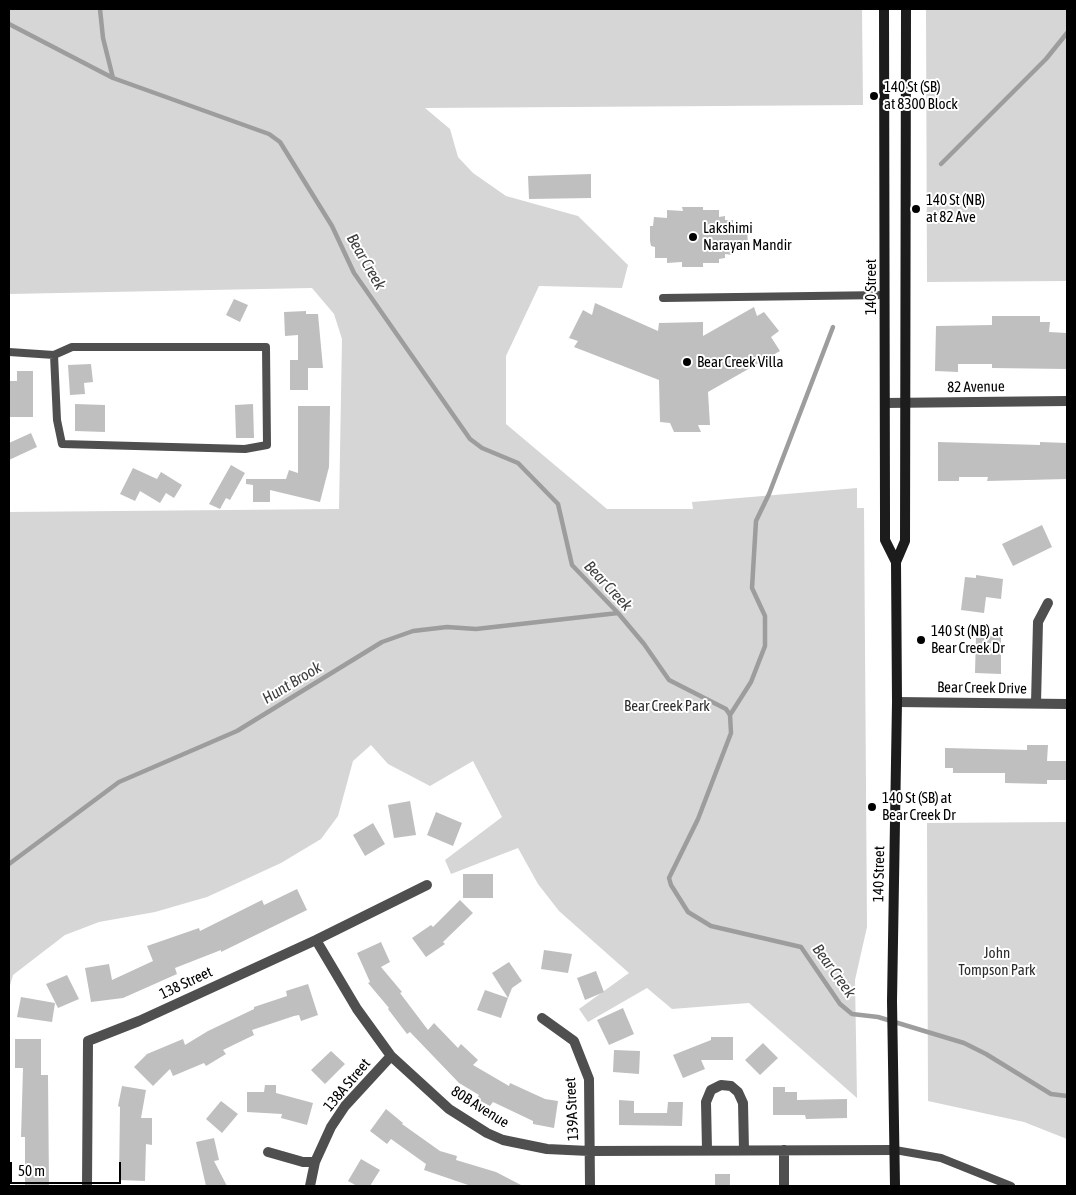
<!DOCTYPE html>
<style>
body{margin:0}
#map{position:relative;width:1076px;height:1195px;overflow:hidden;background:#fff;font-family:"Asap Condensed",sans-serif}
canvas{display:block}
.frame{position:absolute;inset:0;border:10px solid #000;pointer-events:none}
.scale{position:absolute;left:10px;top:1162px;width:111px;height:22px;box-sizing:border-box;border:2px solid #000;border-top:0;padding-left:6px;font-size:15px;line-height:18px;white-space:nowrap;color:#000;-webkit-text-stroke:4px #fff;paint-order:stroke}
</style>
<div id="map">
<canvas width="1076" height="1195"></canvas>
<div class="frame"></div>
<div class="scale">50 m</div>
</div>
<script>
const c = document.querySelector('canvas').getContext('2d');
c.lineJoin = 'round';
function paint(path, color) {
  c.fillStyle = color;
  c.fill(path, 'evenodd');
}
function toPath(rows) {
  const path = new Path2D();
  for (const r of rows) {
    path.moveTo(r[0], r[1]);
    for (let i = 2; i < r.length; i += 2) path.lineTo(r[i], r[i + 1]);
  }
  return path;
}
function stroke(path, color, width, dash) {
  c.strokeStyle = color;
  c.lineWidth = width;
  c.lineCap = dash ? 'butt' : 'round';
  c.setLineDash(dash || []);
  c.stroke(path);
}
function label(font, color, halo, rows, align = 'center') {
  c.font = font + ' "Asap Condensed",sans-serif';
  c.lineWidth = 4;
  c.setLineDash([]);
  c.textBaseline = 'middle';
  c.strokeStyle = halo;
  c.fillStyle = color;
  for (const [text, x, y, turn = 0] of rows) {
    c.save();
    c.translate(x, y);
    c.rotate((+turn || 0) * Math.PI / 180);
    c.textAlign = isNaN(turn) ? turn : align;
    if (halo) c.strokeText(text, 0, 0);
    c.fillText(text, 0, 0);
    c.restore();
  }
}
const green = toPath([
 [9,9,862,9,863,105,425,108,450,129,458,157,473,173,506,196,578,216,628,265,622,288,539,286,506,356,506,424,607,509,693,509,692,502,857,488,857,508,864,508,867,927,855,980,857,1098,749,1003,672,1009,647,988,588,1022,579,1009,629,973,559,911,538,884,518,848,451,874,445,860,502,817,473,761,430,786,388,764,371,745,353,761,338,816,321,839,281,863,207,897,155,912,99,922,65,935,13,975,9,989,9,512,339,509,342,339,334,314,312,288,9,294],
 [926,9,1067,9,1067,281,927,282],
 [1067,822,1067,1139,1024,1122,928,1101,927,823]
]);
const stream = toPath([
 [100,9,103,38,113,78],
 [9,24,113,78,269,134,280,142,332,226,354,273,470,439,482,448,518,463,558,504,572,565,618,613,644,644,669,680,726,709,730,715,731,733,698,819,669,878,671,885,688,912,711,926,801,947,840,1004,852,1014,878,1017,964,1043,986,1054,1051,1094,1067,1096],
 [941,164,1046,59,1067,33],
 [730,715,751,682,765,646,765,616,752,588,756,521,769,494,833,327],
 [9,864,119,782,237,731,382,642,413,631,447,627,476,629,618,613]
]);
const building = toPath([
 [591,174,591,198,529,199,528,176],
 [682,207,703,207,703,210,719,210,719,217,725,216,725,220,733,220,733,227,747,227,748,246,733,247,733,255,725,254,725,258,719,259,719,263,703,263,703,267,682,267,682,262,667,263,667,258,655,258,655,247,651,246,650,241,650,226,653,226,654,217,667,218,667,210,683,211],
 [234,299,248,305,240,322,226,315],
 [595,303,658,331,659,323,703,322,703,336,754,307,757,316,764,312,779,331,771,337,780,351,708,392,710,425,698,425,701,432,674,432,670,423,660,422,659,380,574,347,578,341,569,338,583,310,592,315],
 [306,311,306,314,318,314,323,368,308,368,308,390,290,390,290,360,298,360,298,335,285,336,284,312],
 [992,316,1040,316,1040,322,1050,322,1049,332,1067,333,1067,369,992,368,992,364,958,364,958,372,935,371,936,326,992,325],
 [91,364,93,382,84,383,85,394,70,395,68,365],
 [17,371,33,371,33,417,9,417,9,381,17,381],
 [75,404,105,405,105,432,75,431],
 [253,404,254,438,236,438,235,405],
 [298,406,330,406,329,467,320,502,270,490,270,502,253,502,253,485,246,484,246,479,286,479,289,470,298,473],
 [31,433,37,447,9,460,9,443],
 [938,442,1040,445,1040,442,1067,443,1067,479,987,481,988,477,959,477,959,481,938,481],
 [231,465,245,473,230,500,226,498,220,509,209,504],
 [133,468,157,479,161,472,182,485,174,498,166,493,160,503,140,491,135,501,120,494],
 [1042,525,1052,547,1013,566,1002,544],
 [976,575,1003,579,1001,599,986,597,984,613,961,610,965,577,976,578],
 [976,635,1001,636,1001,674,975,673],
 [1027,745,1048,745,1047,761,1067,761,1067,780,1047,780,1047,784,1005,783,1005,773,953,773,953,768,945,768,945,748,1027,750],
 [410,801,416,835,394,838,388,805],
 [436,812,462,823,453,846,427,835],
 [373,823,385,844,365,856,353,835],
 [463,874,493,874,493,898,463,898],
 [297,889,307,910,221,952,221,950,175,968,177,974,123,998,91,1002,85,968,109,964,112,980,153,961,147,946,199,928,200,931,262,900,264,905],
 [460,900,473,913,443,942,445,944,426,957,412,938,431,925,433,927],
 [381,942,390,962,381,967,402,992,400,993,428,1030,434,1023,458,1048,461,1044,478,1060,473,1065,509,1086,510,1083,545,1099,558,1101,554,1128,533,1124,533,1121,493,1102,490,1106,477,1099,479,1095,459,1083,410,1032,407,1034,388,1009,389,1008,368,983,370,982,357,953],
 [544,950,572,954,568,973,541,969],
 [509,962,522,981,512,988,508,998,492,973],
 [596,971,604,992,585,1000,577,978],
 [67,975,79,999,58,1008,46,984],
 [308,984,318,1015,301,1021,299,1015,294,1016,252,1030,254,1035,223,1050,226,1054,206,1066,204,1063,173,1076,170,1069,153,1086,134,1067,147,1054,183,1039,185,1045,208,1031,254,1009,254,1007,287,996,286,991],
 [485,990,508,998,501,1018,477,1010],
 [21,997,55,1003,52,1022,17,1017],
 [623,1008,634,1034,609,1045,597,1020],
 [711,1037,733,1037,733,1060,701,1060,705,1069,683,1078,673,1055,711,1040],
 [15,1039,41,1039,41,1075,48,1075,49,1186,25,1186,25,1137,21,1137,23,1068,15,1068],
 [763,1043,778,1058,760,1075,745,1060],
 [614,1050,640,1051,639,1074,613,1072],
 [331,1051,345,1064,325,1084,311,1070],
 [265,1085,276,1085,276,1093,313,1103,307,1125,281,1118,282,1114,247,1112,247,1092,264,1092],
 [122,1086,146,1090,141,1118,152,1118,152,1145,146,1144,145,1181,119,1180,120,1107,118,1106],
 [773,1087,785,1087,785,1092,797,1092,797,1100,847,1099,847,1118,806,1119,805,1115,773,1115],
 [619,1100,634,1101,634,1113,667,1113,668,1102,683,1102,682,1126,619,1125],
 [221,1101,238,1114,222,1133,206,1119],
 [386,1109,403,1123,402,1124,440,1151,457,1156,456,1160,496,1172,523,1186,471,1186,424,1170,426,1164,391,1139,387,1144,370,1131],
 [214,1138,219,1160,214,1161,227,1186,206,1186,196,1142],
 [361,1159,380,1170,370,1186,357,1186,348,1181],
 [715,1174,730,1174,730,1186,715,1186]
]);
const lane = toPath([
 [663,298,885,295],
 [9,352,54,355,72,347,266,347,267,445,245,449,62,444,57,420,54,355],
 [895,1150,941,1158,1011,1186]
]);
const street = toPath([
 [885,403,1067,401],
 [897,702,1067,704],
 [1036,703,1038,622,1048,603],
 [316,940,357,1009,391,1056,449,1109,487,1133,503,1140,547,1149,589,1151,895,1150],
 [542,1018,574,1041,589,1079,590,1186],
 [707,1150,706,1102,711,1090,721,1085,731,1086,738,1092,743,1103,744,1150],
 [784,1150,784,1186],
 [268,1152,303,1162,315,1162],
 [87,1186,88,1041,139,1021,316,940,427,885],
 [310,1186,315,1162,331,1127,345,1106,391,1056]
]);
const secondary = toPath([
 [884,9,885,516,885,540,896,562],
 [895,1186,892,1001,897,702,896,562,905,541,906,9]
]);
const markers = [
 [874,96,5,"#000"],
 [916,209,5,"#000"],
 [693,237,5,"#000"],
 [687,362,5,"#000"],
 [921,640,5,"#000"],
 [872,807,5,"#000"]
];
const poiNames = [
 ["140 St (SB)",884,87],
 ["at 8300 Block",884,104],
 ["140 St (NB)",926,200],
 ["at 82 Ave",926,217],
 ["Lakshimi",703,228],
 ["Narayan Mandir",703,245],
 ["Bear Creek Villa",697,362],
 ["140 St (NB) at",931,631],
 ["Bear Creek Dr",931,648],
 ["140 St (SB) at",882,798],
 ["Bear Creek Dr",882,815]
];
const streetNames = [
 ["140 Street",871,287,-90],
 ["82 Avenue",976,387,-1],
 ["Bear Creek Drive",982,688,1],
 ["140 Street",879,874,-89],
 ["138 Street",186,983,-25],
 ["138A Street",347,1085,-50],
 ["80B Avenue",480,1107,32],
 ["139A Street",572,1109,-93]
];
const parkNames = [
 ["Bear Creek Park",667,706],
 ["John",997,953],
 ["Tompson Park",997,970]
];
const waterNames = [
 ["Bear Creek",366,262,60],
 ["Bear Creek",608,586,47],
 ["Hunt Brook",292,683,-31],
 ["Bear Creek",834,971,54]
];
paint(green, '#d6d6d6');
stroke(stream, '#9d9d9d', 4.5);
paint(building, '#bfbfbf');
stroke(lane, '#4f4f4f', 8);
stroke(street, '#4f4f4f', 10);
stroke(secondary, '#1c1c1c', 10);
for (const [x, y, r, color] of markers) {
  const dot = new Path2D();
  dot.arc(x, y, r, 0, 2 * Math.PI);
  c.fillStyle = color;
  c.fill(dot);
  stroke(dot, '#fff', 2);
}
label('15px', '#000', '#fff', poiNames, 'left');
label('15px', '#000', '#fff', streetNames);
label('15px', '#2d2d2d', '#fff', parkNames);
label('italic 16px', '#3e3e3e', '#fff', waterNames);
</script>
